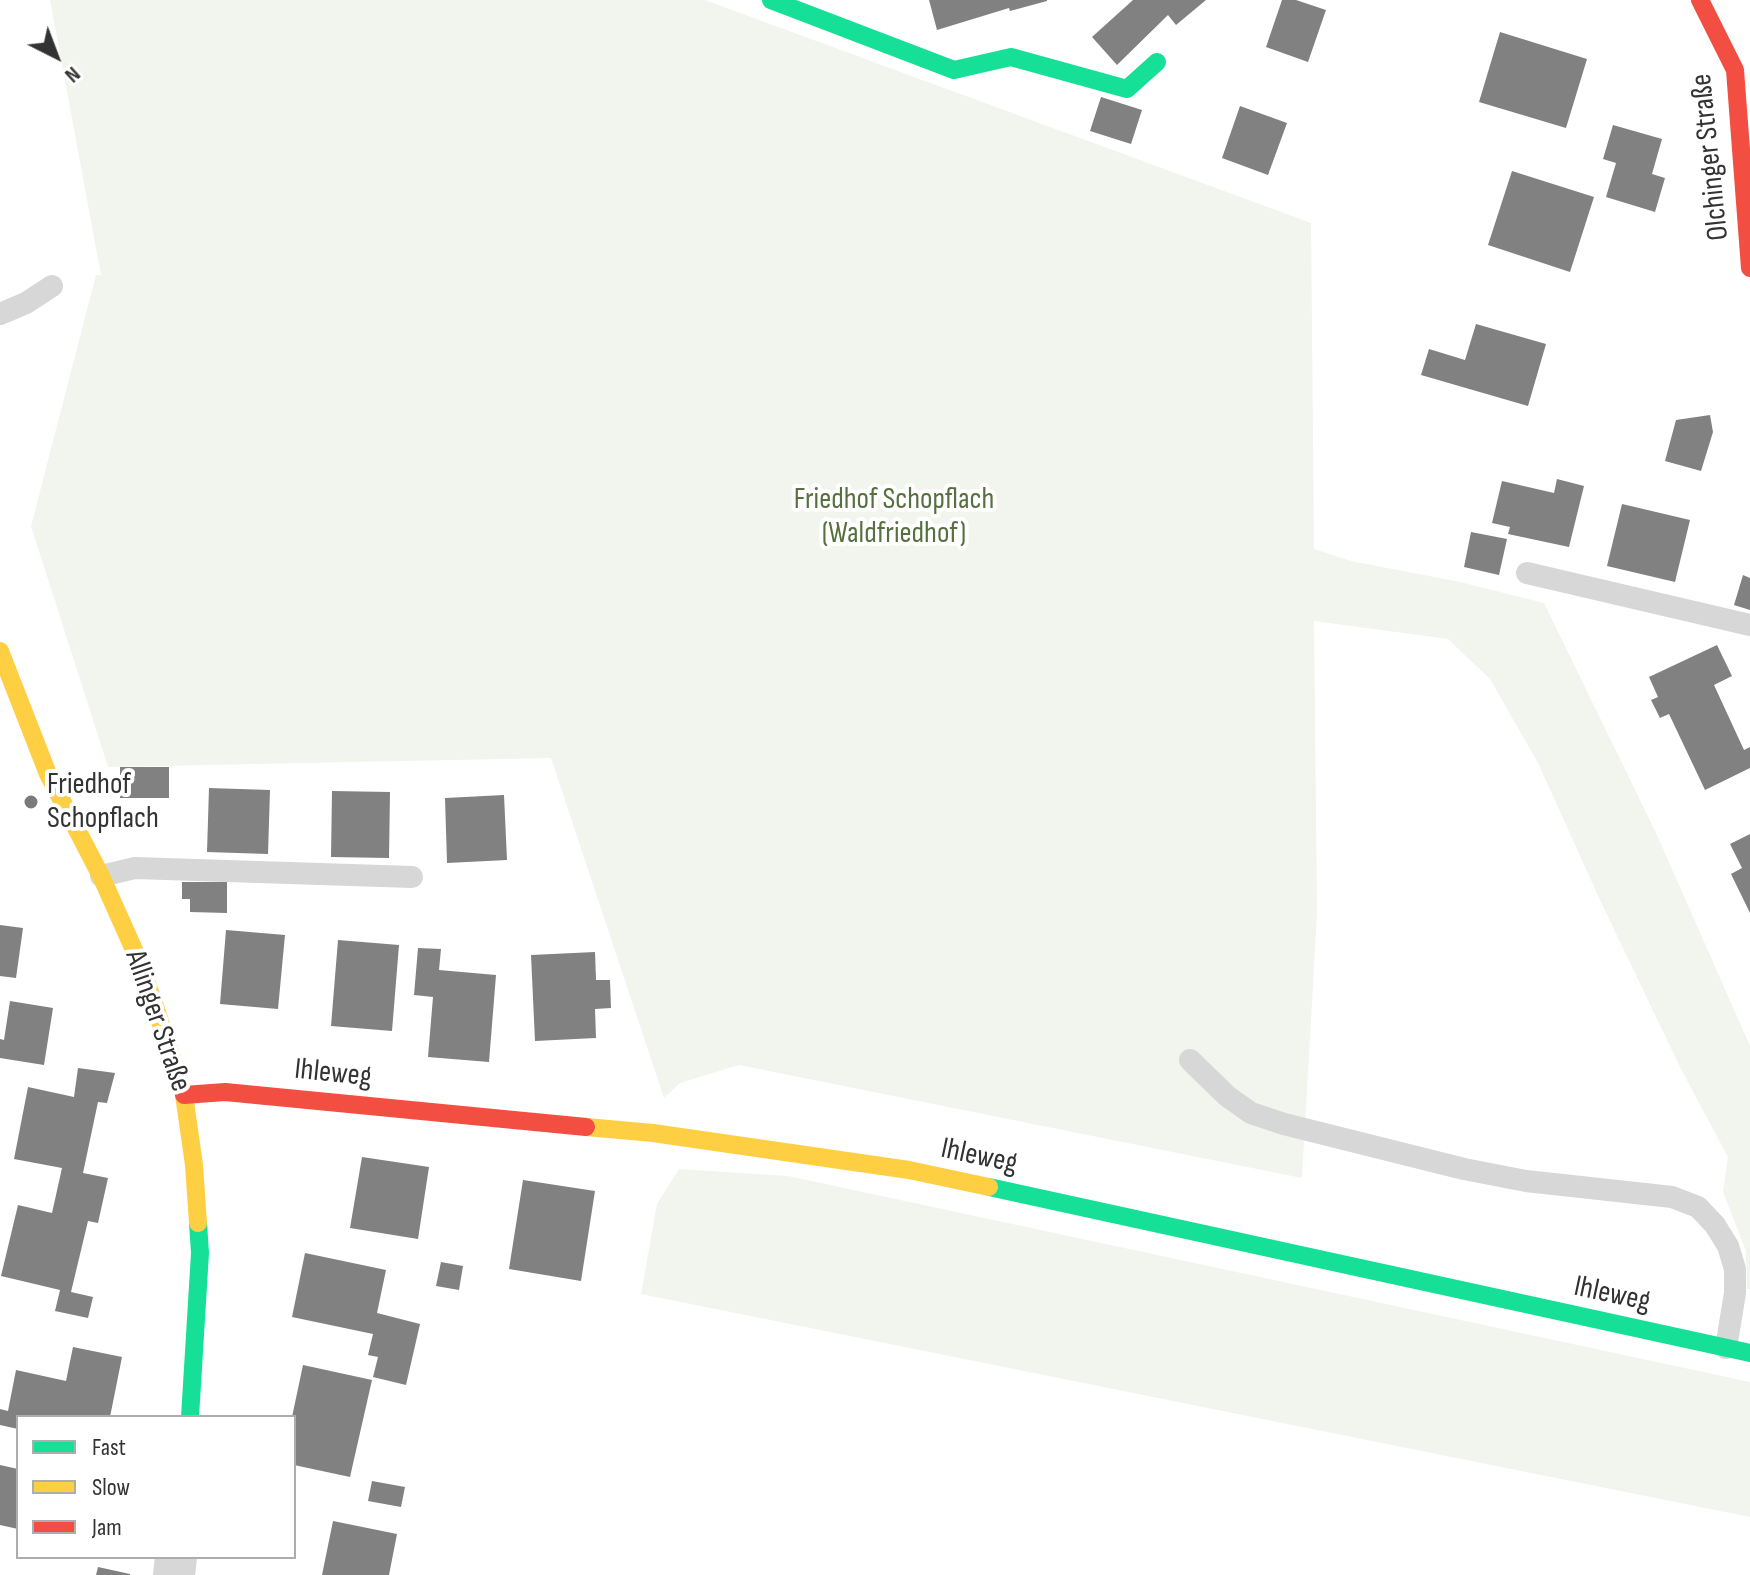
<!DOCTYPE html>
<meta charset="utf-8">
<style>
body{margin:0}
#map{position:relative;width:1750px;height:1575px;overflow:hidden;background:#fff;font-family:"Sofia Sans Condensed",sans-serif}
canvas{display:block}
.legend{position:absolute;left:16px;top:1415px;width:280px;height:144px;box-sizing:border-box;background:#fff;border:2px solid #adadad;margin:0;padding:10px 14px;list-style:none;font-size:24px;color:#333}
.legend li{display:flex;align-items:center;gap:16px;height:40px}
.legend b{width:40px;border:2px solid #adadad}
.north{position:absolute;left:16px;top:16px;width:80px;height:80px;-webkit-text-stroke:6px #fff;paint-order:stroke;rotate:138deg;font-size:22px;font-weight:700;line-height:32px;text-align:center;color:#333}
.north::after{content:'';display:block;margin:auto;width:28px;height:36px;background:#333;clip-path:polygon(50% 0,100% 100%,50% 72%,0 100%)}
</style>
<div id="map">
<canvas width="1750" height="1575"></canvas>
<ul class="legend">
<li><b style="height:10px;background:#16e098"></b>Fast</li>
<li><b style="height:10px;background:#ffcf43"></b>Slow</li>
<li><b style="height:10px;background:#f24e42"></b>Jam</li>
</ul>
<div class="north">N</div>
</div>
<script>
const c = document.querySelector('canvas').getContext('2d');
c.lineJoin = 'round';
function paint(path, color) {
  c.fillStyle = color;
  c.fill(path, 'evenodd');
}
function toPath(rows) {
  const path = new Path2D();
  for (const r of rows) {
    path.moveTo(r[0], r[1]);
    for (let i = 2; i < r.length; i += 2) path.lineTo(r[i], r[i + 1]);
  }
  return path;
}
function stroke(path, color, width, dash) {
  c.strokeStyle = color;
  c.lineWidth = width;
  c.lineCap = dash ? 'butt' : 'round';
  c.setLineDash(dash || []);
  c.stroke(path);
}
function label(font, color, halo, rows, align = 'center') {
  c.font = font + ' "Sofia Sans Condensed",sans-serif';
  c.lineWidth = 8;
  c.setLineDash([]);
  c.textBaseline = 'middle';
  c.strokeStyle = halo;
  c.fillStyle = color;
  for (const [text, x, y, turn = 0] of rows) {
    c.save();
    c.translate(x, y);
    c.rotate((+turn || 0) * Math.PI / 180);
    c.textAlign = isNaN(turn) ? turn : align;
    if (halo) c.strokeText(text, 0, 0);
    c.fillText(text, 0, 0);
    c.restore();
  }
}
const green = toPath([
 [50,0,705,0,1311,223,1314,549,1351,561,1460,582,1544,603,1657,835,1750,1046,1750,1289,1747,1289,1746,1251,1723,1192,1728,1157,1681,1069,1600,900,1538,763,1490,679,1448,639,1314,621,1317,913,1302,1178,739,1065,680,1083,664,1098,551,758,108,767,31,526,96,275,101,275],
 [679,1169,788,1176,1750,1382,1750,1517,641,1294,657,1204]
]);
const building = toPath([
 [929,0,1047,0,1047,1,1010,11,1009,8,937,30],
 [1133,0,1206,0,1176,25,1168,15,1117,65,1092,37],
 [1282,0,1296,0,1326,10,1308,62,1266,47],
 [1500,32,1587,59,1566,128,1479,102],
 [1101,97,1142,110,1131,144,1090,131],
 [1240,106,1287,123,1268,175,1222,158],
 [1613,125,1662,139,1652,174,1665,178,1655,212,1606,197,1616,163,1603,159],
 [1512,171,1594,197,1570,272,1488,245],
 [1476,324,1546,344,1528,406,1421,375,1429,349,1465,360],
 [1710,415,1713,432,1701,471,1665,461,1676,420],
 [1557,479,1584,486,1569,547,1508,534,1510,527,1492,523,1502,481,1554,493],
 [1622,504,1690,520,1675,582,1607,566],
 [1471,532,1507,539,1499,575,1464,567],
 [1743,575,1750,578,1750,610,1734,605],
 [1717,645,1732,676,1714,685,1744,750,1750,747,1750,768,1705,790,1669,714,1660,718,1651,700,1658,697,1649,677],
 [120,767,169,767,169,798,120,798],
 [209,788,270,790,268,854,207,852],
 [332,791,390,792,389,858,331,857],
 [504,795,507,860,447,863,445,798],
 [1750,834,1750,913,1731,874,1742,868,1730,844],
 [182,882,227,882,227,913,190,912,190,899,182,899],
 [0,925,23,928,16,978,0,976],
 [226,930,285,935,278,1009,220,1004],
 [338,940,399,945,392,1031,331,1026],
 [418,948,441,949,439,970,496,975,489,1062,428,1057,433,997,414,995],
 [595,952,596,980,610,980,611,1008,595,1009,596,1038,535,1041,531,955],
 [10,1001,53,1008,44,1065,0,1058,0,1039,4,1040],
 [78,1068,115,1073,107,1103,98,1102,83,1173,108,1178,98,1223,88,1221,71,1292,93,1297,88,1318,55,1311,60,1290,1,1276,18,1205,52,1213,62,1168,14,1159,28,1087,74,1097],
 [362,1157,429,1167,418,1239,350,1228],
 [523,1180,595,1191,581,1281,509,1269],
 [305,1253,386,1270,377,1313,420,1324,406,1385,373,1377,378,1357,368,1355,373,1334,292,1317],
 [441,1262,463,1266,459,1290,436,1286],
 [73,1347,122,1357,110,1417,18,1417,18,1429,0,1425,0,1409,8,1411,16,1370,66,1381],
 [303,1365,372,1380,350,1477,294,1465,294,1417,292,1417],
 [0,1465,18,1469,18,1529,0,1525],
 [372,1481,405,1487,401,1507,368,1501],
 [333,1521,397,1534,389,1575,322,1575],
 [98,1567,130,1574,130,1575,96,1575]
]);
const lane = toPath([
 [0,314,26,303,52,286],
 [1527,573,1750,625],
 [101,876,135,868,412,877],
 [1190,1060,1227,1096,1251,1113,1284,1124,1464,1169,1526,1181,1672,1197,1698,1207,1715,1225,1728,1246,1735,1269,1735,1293,1726,1348]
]);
const street = toPath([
 [174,1575,176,1557]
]);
const fast = toPath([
 [771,0,954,70,1011,57,1127,89,1157,62],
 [989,1187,1750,1353],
 [190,1417,200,1253,198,1223]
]);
const slow = toPath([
 [0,651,48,774,101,876,135,952,154,1003,184,1095,194,1165,198,1223],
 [586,1127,653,1133,909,1170,989,1187]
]);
const jam = toPath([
 [1700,0,1735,70,1750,268],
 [184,1095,225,1092,586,1127]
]);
const markers = [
 [31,802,8,"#7a7a7a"]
];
const streetNames = [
 ["Olchinger Straße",1711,157,-96],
 ["Allinger Straße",157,1021,71],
 ["Ihleweg",333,1074,6],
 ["Ihleweg",979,1157,12],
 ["Ihleweg",1612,1295,12]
];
const parkNames = [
 ["Friedhof Schopflach",894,500],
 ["(Waldfriedhof)",894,534]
];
const poiNames = [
 ["Friedhof",47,785],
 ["Schopflach",47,819]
];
paint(green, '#f1f5ed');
paint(building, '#818181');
stroke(lane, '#d7d7d7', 22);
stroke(street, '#d7d7d7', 42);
stroke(fast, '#16e098', 18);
stroke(slow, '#ffcf43', 18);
stroke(jam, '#f24e42', 18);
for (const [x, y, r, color] of markers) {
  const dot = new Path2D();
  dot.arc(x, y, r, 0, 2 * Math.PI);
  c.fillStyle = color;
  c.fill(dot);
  stroke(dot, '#fff', 3);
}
label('30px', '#333', '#fff', streetNames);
label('30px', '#56703f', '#fff', parkNames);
label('30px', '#333', '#fff', poiNames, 'left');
</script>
